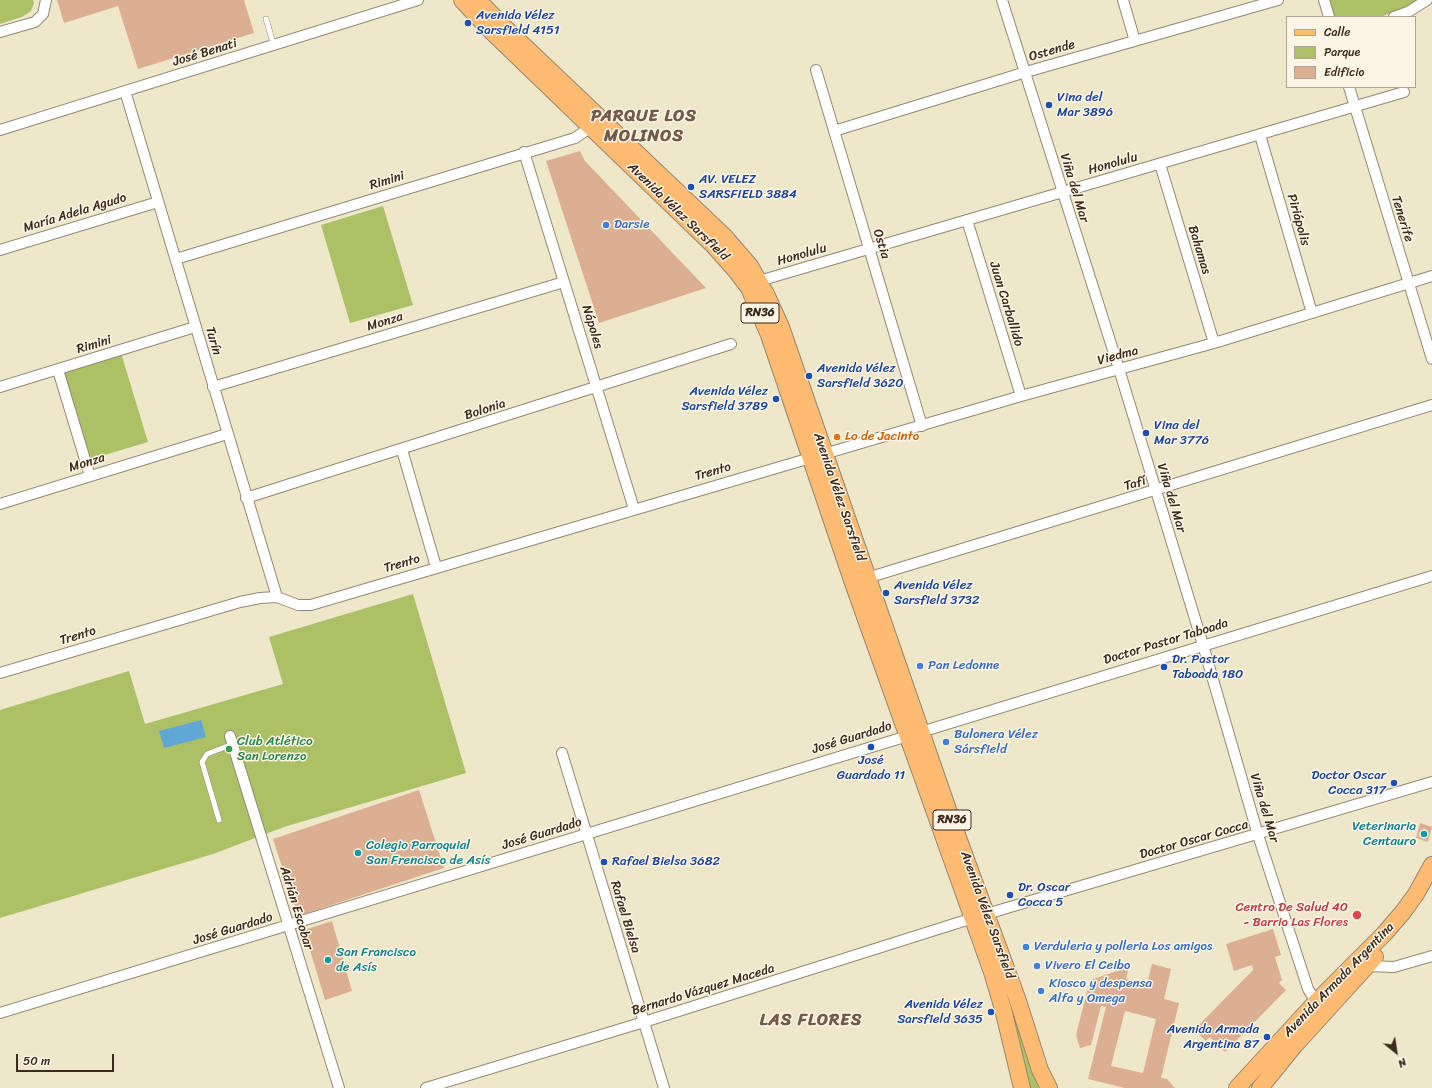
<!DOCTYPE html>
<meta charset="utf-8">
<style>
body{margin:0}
#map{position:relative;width:1432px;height:1088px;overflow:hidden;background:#eee7c9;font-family:Sriracha,sans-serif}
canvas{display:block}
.legend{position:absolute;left:1286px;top:16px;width:130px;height:72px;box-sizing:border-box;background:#fcf5e5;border:1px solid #afa495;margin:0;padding:5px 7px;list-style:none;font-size:12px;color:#3b2a1e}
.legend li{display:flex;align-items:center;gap:8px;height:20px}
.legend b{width:20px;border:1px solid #afa495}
.north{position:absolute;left:1376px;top:1032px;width:40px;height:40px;-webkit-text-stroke:3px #fcf5e5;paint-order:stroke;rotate:150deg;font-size:11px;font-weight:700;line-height:16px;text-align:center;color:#3b2a1e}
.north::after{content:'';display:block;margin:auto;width:14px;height:18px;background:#3b2a1e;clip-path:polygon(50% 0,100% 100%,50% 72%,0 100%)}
.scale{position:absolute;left:16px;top:1054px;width:98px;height:18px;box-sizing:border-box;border:2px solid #3b2a1e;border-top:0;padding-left:5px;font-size:12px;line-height:14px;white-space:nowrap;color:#3b2a1e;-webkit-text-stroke:3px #fcf5e5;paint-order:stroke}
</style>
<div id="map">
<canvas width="1432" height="1088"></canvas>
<ul class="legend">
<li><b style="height:5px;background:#febb71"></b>Calle</li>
<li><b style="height:11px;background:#acc166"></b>Parque</li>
<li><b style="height:11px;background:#dcaf93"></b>Edificio</li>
</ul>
<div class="north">N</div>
<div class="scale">50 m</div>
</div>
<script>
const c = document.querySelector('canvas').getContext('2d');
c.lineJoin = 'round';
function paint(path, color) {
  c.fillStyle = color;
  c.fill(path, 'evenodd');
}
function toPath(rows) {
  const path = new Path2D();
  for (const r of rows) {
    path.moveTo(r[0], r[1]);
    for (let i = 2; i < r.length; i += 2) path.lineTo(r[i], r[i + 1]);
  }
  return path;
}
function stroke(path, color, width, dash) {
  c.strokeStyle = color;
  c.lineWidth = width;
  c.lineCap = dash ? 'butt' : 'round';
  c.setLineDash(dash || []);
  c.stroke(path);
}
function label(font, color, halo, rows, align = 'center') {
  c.font = font + ' Sriracha,sans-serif';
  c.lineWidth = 3;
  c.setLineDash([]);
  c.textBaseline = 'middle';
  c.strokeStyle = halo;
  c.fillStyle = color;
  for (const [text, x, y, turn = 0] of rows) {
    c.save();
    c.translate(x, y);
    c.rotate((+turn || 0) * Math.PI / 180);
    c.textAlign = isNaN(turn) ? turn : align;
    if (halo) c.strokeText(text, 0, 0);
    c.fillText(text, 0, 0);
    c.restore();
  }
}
const green = toPath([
 [0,0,33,0,34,3,31,11,22,17,0,24],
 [1327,0,1418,0,1406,8,1380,17,1332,17],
 [383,206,413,305,350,323,321,225],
 [121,353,148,442,88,460,62,371],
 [413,594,466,773,284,827,213,854,0,918,0,710,129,671,145,724,283,684,269,637],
 [1016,1019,1032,1072,1039,1088,1030,1088,1014,1020]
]);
const water = toPath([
 [201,720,206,737,164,748,159,731]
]);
const building = toPath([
 [57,0,244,0,254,33,138,69,118,6,64,23],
 [580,151,585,161,706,288,599,323,546,161],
 [419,790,444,868,298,916,273,839],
 [1420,823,1432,827,1428,842,1416,838],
 [332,921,352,991,325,1000,304,930],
 [1273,929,1281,955,1275,957,1282,980,1279,983,1286,990,1225,1052,1210,1037,1206,1041,1194,1030,1253,970,1252,965,1234,971,1226,944],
 [1152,964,1171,969,1164,999,1179,1003,1161,1078,1167,1079,1175,1088,1125,1088,1088,1079,1106,1007,1101,1006,1091,1045,1080,1048,1076,1035,1090,980,1129,967,1126,979,1147,984],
 [1125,1011,1156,1019,1143,1073,1111,1066]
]);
const service = toPath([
 [266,19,274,46],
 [219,820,202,762,207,754,233,744]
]);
const minor = toPath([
 [1002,0,1119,369,1203,645,1258,835,1308,989,1316,1002],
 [1123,0,1135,41],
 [1324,0,1329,17],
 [1394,17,1408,12,1427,0],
 [0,32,35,22,43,14,46,0],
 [816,70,922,426],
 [1349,87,1432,359],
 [125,91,277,597],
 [0,130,418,0],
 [834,131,1026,72,1278,0],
 [1260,135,1312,313],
 [524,152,634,509],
 [1160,164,1214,343],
 [967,220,1021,396],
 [0,250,158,202],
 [176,259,575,138,594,125],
 [759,281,1404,92],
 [58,370,90,476],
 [0,387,195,327],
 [213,387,564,282],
 [402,450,436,567],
 [246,498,731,344],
 [0,504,227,434],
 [867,578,1432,405],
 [0,673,240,602,260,598,277,597,298,605,311,605,1021,396,1214,343,1432,276],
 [230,736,339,1088],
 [562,753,664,1088],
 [1364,964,1367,966,1394,967,1432,956],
 [0,1013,1432,576],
 [426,1088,644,1022,973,918,1432,782]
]);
const primary = toPath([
 [462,0,489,29,713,245,737,272,749,288,769,335,853,583,992,972,1003,1009,1022,1088],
 [478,0,499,22,724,236,750,266,766,294,781,327,953,824,1017,998,1040,1070,1049,1088],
 [1237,1088,1316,1002,1384,934,1403,912,1416,894,1432,865],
 [1260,1088,1294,1046,1375,957]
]);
const markers = [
 [468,23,4,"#1a4fb4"],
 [1049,105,4,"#1a4fb4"],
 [691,187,4,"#1a4fb4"],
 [606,225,4,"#3f7fe0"],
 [809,376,4,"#1a4fb4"],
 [776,399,4,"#1a4fb4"],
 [1146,433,4,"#1a4fb4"],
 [837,437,4,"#e8710a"],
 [886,593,4,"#1a4fb4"],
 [920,666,4,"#3f7fe0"],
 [1164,667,4,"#1a4fb4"],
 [946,742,4,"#3f7fe0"],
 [871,747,4,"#1a4fb4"],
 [229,749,4,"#2e9e5b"],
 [1394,783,4,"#1a4fb4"],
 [1424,834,4,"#0f9aa8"],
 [358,853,4,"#0f9aa8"],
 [604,862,4,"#1a4fb4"],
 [1010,895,4,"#1a4fb4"],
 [1357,915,5,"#e0444e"],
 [1026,947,4,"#3f7fe0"],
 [328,960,4,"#0f9aa8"],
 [1037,966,4,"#3f7fe0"],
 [1041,991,4,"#3f7fe0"],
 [991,1012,4,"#1a4fb4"],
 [1267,1037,4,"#1a4fb4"]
];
const shields = [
 [760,313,38],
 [952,820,38]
];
const shieldNames = [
 ["RN36",760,313],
 ["RN36",952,820]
];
const transitNames = [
 ["Avenida Vélez",476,16],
 ["Sarsfield 4151",476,31],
 ["Vina del",1057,98],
 ["Mar 3896",1057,113],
 ["AV. VELEZ",699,180],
 ["SARSFIELD 3884",699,195],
 ["Avenida Vélez",817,369],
 ["Sarsfield 3620",817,384],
 ["Avenida Vélez",768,392,"right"],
 ["Sarsfield 3789",768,407,"right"],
 ["Vina del",1154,426],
 ["Mar 3776",1154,441],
 ["Avenida Vélez",894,586],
 ["Sarsfield 3732",894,601],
 ["Dr. Pastor",1172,660],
 ["Taboada 180",1172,675],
 ["José",871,761,"center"],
 ["Guardado 11",871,776,"center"],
 ["Doctor Oscar",1386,776,"right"],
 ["Cocca 317",1386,791,"right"],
 ["Rafael Bielsa 3682",612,862],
 ["Dr. Oscar",1018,888],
 ["Cocca 5",1018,903],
 ["Avenida Vélez",983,1005,"right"],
 ["Sarsfield 3635",983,1020,"right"],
 ["Avenida Armada",1259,1030,"right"],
 ["Argentina 87",1259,1045,"right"]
];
const streetNames = [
 ["Ostende",1052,51,-16],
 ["José Benati",205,53,-17],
 ["Honolulu",1113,164,-16],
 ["Rimini",387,181,-17],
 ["Viña del Mar",1074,188,73],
 ["Avenida Vélez Sarsfield",678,212,44],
 ["María Adela Agudo",75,213,-17],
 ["Tenerife",1402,219,73],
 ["Piriápolis",1298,220,74],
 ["Ostia",881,244,73],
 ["Bahamas",1199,250,73],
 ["Honolulu",802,255,-16],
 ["Juan Carballido",1006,304,73],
 ["Monza",385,322,-17],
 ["Nápoles",592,327,73],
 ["Turín",213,341,74],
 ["Rimini",94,345,-17],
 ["Viedma",1118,356,-15],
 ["Bolonia",485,410,-18],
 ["Monza",87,463,-17],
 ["Trento",713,472,-16],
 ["Tafí",1135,484,-17],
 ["Avenida Vélez Sarsfield",839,497,71],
 ["Viña del Mar",1171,498,73],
 ["Trento",402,564,-16],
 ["Trento",78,636,-17],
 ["Doctor Pastor Taboada",1166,642,-17],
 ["José Guardado",852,738,-17],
 ["Viña del Mar",1264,808,73],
 ["José Guardado",542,834,-17],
 ["Doctor Oscar Cocca",1194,840,-16],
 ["Adrián Escobar",296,908,73],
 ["Avenida Vélez Sarsfield",987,915,70],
 ["Rafael Bielsa",625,917,73],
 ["José Guardado",233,929,-17],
 ["Avenida Armada Argentina",1339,980,-46],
 ["Bernardo Vázquez Maceda",703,990,-17]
];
const shopNames = [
 ["Darsie",614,225],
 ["Pan Ledonne",928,666],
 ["Bulonera Vélez",954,735],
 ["Sársfield",954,750],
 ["Verduleria y polleria Los amigos",1034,947],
 ["Vivero El Ceibo",1045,966],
 ["Kiosco y despensa",1049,984],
 ["Alfa y Omega",1049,999]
];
const foodNames = [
 ["Lo de Jacinto",845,437]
];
const leisureNames = [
 ["Club Atlético",237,742],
 ["San Lorenzo",237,757]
];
const cultureNames = [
 ["Veterinaria",1416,827,"right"],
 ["Centauro",1416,842,"right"],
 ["Colegio Parroquial",366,846],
 ["San Frencisco de Asís",366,861],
 ["San Francisco",336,953],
 ["de Asís",336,968]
];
const healthNames = [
 ["Centro De Salud 40",1348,908],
 ["- Barrio Las Flores",1348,923]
];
const districtNames = [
 ["PARQUE LOS",644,117],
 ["MOLINOS",644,137],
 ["LAS FLORES",811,1021]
];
paint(green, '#acc166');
paint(water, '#60a7d6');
paint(building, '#dcaf93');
stroke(service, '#948874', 6);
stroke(minor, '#948874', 12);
stroke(primary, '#948874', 18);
stroke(service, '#fff', 5);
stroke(minor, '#fff', 10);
stroke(primary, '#febb71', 16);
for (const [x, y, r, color] of markers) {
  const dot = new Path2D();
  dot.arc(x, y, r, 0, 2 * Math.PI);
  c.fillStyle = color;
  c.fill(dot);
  stroke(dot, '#fcf5e5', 1.5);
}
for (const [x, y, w] of shields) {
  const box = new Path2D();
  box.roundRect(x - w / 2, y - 10, w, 20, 3);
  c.fillStyle = '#fcf5e5';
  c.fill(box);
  stroke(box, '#3b2a1e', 1);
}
label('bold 12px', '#3b2a1e', null, shieldNames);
label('13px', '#164399', '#fcf5e5', transitNames, 'left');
label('13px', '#3b2a1e', '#fcf5e5', streetNames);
label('13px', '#366cbe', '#fcf5e5', shopNames, 'left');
label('13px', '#c56008', '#fcf5e5', foodNames, 'left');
label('13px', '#27864d', '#fcf5e5', leisureNames, 'left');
label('13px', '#0d838f', '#fcf5e5', cultureNames, 'left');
label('13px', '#be3a42', '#fcf5e5', healthNames, 'right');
c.letterSpacing = '1px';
label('bold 17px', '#735947', '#fcf5e5', districtNames);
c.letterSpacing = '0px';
</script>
